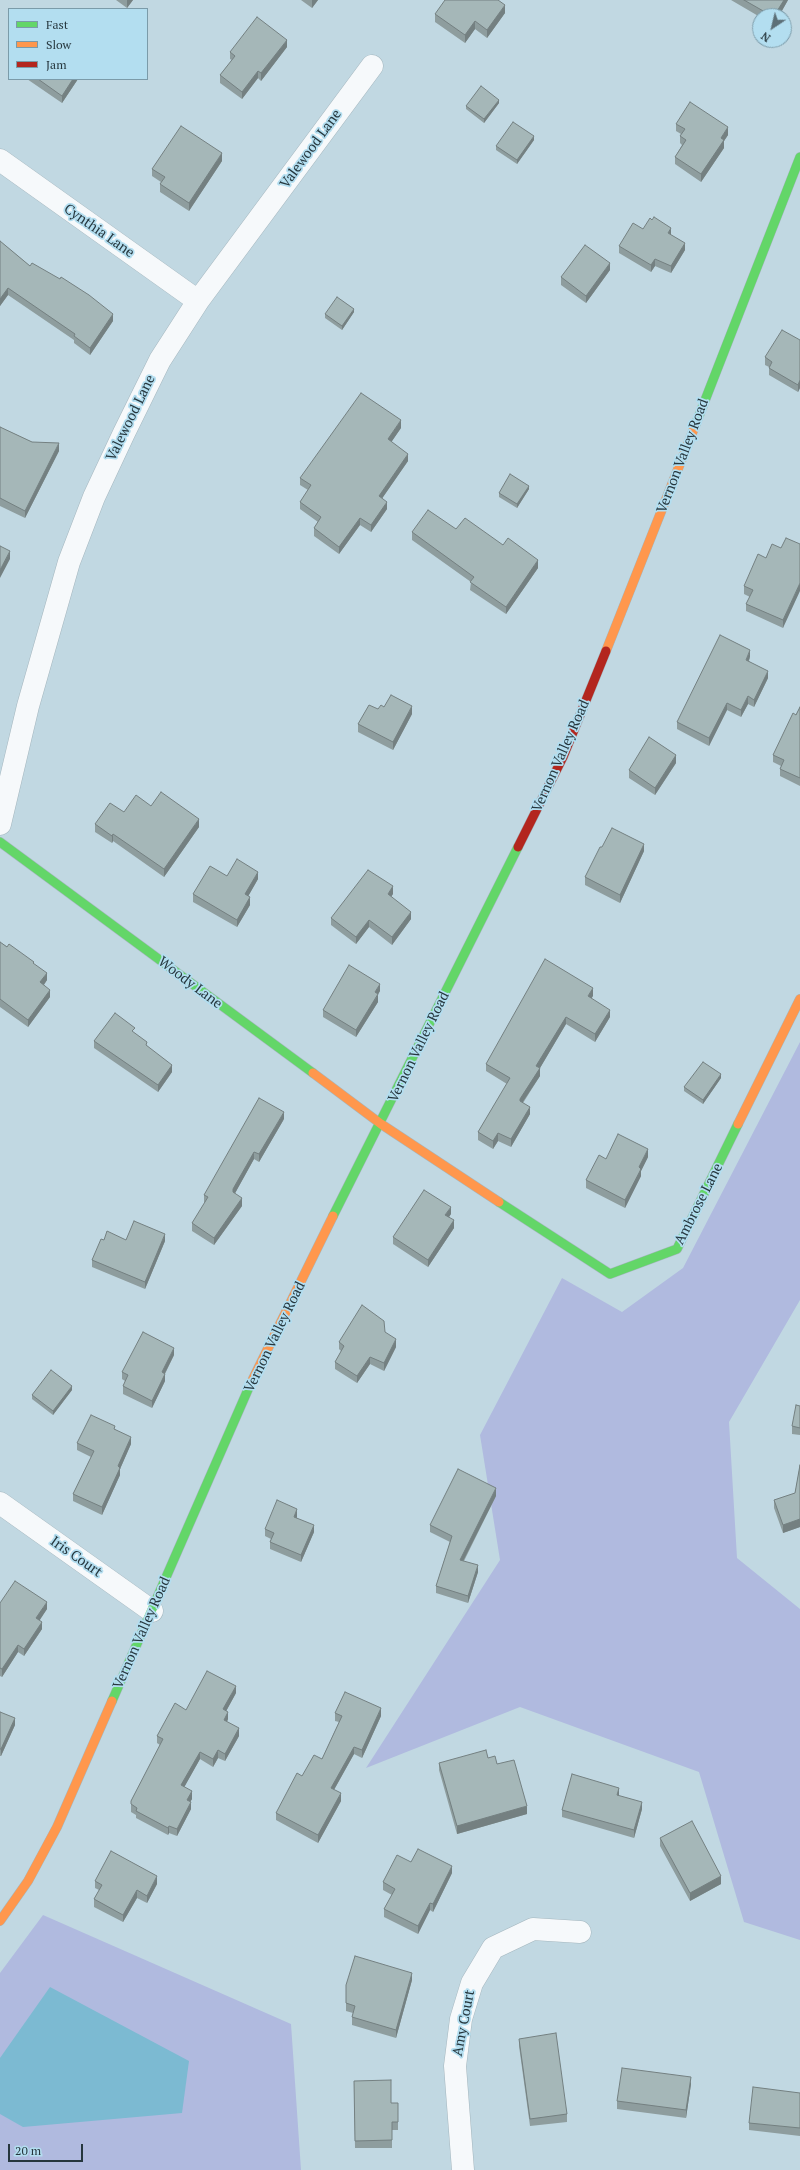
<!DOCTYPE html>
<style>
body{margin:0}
#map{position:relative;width:800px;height:2170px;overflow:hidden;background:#c1d8e2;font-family:"PT Serif",serif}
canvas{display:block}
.legend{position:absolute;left:8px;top:8px;width:140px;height:72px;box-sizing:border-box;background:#b3def0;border:1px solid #7b9ba9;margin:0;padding:5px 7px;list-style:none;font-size:12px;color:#26373e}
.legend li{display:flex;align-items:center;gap:8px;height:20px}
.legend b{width:20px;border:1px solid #7b9ba9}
.north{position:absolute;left:752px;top:8px;width:40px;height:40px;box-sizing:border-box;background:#b3def0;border:1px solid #7b9ba9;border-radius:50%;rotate:215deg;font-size:11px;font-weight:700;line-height:16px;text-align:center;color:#26373e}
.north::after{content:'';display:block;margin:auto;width:14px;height:18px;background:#5c6f77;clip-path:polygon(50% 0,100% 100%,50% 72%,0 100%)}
.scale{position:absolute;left:8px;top:2144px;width:75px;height:18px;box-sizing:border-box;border:2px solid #26373e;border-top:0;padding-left:5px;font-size:12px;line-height:14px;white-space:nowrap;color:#26373e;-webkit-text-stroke:3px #b3def0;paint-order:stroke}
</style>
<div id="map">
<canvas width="800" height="2170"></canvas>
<ul class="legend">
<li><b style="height:5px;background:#63d668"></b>Fast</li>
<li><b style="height:5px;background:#ff974d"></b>Slow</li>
<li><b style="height:5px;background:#b3261e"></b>Jam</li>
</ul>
<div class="north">N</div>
<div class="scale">20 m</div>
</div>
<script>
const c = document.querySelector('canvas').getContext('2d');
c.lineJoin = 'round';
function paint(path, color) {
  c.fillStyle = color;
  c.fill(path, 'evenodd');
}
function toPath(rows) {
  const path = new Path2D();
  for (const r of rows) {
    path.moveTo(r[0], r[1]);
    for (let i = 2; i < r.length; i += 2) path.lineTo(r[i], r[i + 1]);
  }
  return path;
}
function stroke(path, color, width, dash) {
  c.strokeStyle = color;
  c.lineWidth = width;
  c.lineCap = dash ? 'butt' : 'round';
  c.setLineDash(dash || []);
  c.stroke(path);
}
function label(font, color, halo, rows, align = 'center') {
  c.font = font + ' "PT Serif",serif';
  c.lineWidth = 3.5;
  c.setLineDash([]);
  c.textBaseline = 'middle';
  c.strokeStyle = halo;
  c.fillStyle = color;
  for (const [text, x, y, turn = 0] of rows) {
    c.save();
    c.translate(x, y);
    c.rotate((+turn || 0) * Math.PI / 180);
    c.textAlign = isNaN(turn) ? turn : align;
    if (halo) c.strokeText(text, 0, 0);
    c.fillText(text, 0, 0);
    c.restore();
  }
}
const green = toPath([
 [800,1042,800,1300,729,1422,737,1558,800,1609,800,1940,744,1922,699,1772,520,1707,366,1768,500,1560,480,1435,562,1278,622,1312,683,1268],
 [43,1915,291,2024,301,2170,0,2170,0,1973]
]);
const water = toPath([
 [50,1987,189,2061,182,2113,23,2127,0,2114,0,2058]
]);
const street = toPath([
 [0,160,198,301],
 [0,824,28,706,69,562,94,497,124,433,160,360,198,301,372,66],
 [0,1503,152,1611],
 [463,2170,455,2066,461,2019,472,1983,493,1948,533,1929,580,1932]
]);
const fast = toPath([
 [695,426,800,157],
 [0,842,313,1073],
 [499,1202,610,1274,677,1249,738,1124],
 [333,1216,518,847],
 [112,1701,250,1385]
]);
const slow = toPath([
 [606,651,695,426],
 [313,1073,381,1124,499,1202],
 [738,1124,800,999],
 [250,1385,333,1216],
 [0,1921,28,1881,57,1827,112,1701]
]);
const jam = toPath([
 [518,847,563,757,606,651]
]);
const wall = toPath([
 [116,0,133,0,127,8],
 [301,0,318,0,312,8],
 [731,0,788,0,779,16,760,16,760,17],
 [505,13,487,38,475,29,465,43,435,22,435,14],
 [287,47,261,81,258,78,242,99,220,83,220,75,232,60,230,59,230,52],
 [27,79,78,79,62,103],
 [499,103,484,123,466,109,466,106],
 [676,124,728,135,724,141,724,148,701,182,675,164,675,157,682,145,680,143,680,136,681,134,676,131],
 [534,140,517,164,496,150,496,146],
 [222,161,189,211,160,192,160,184,161,182,152,176,152,169],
 [643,229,671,235,685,250,671,273,655,266,651,272,619,253,619,246],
 [0,241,30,266,113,321,90,355,74,343,74,340,8,295,0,306],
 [610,270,586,303,561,285,561,277],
 [354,312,342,330,325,318,325,314],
 [800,340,800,388,798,392,769,375,769,367,765,365,765,357],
 [0,427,32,442,59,451,25,518,0,506],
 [401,428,391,442,408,461,382,498,387,509,371,532,360,525,339,554,314,536,314,528,318,522,300,509,300,502,308,490,300,485,300,478],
 [529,489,517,508,499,497,499,493],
 [456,529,503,545,538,568,506,614,470,590,471,582,412,540,412,532],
 [800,544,783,628,746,611,746,604,750,597,744,594,744,586,766,558,781,548],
 [750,657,749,661,768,678,754,707,748,704,741,717,727,710,709,746,677,729,677,722],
 [384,707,412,714,393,750,358,732,358,724,378,709],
 [800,707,800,786,780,776,780,769,781,766,773,762,773,755],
 [676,763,655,795,629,778,629,770],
 [124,812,199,827,164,877,113,841,112,843,95,832,95,824],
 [602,847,644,851,620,903,585,885,585,877],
 [227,876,258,879,248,896,250,905,237,927,193,902,193,894],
 [393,894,391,897,411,919,392,945,369,927,356,944,331,925,331,918],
 [0,942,34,964,47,980,44,985,50,997,28,1027,0,1007],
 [380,991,378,994,378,1002,356,1037,323,1017,323,1010],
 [593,996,591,998,610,1017,595,1042,566,1024,540,1068,540,1076,523,1103,530,1114,511,1147,498,1141,493,1149,478,1140,478,1132,507,1084,486,1071,486,1064],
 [135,1033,172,1072,158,1092,94,1048,94,1041],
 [721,1078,703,1104,684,1091,684,1087],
 [284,1119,259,1162,254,1159,235,1193,242,1206,214,1245,192,1231,192,1223,205,1203,204,1202,204,1195],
 [648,1157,641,1171,641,1176,625,1208,586,1188,586,1180,606,1159],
 [451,1214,449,1217,454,1228,428,1267,393,1244,393,1237],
 [104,1240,126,1240,165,1241,145,1289,92,1267,92,1260],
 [385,1332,396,1347,384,1371,370,1364,357,1383,335,1369,335,1362,341,1351,339,1349,339,1342],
 [174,1355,165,1374,165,1381,152,1408,123,1394,123,1386,125,1381,122,1379,122,1372],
 [72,1390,53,1415,32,1399,32,1395],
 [800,1406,800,1435,792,1434,792,1426],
 [115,1429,131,1444,120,1469,120,1475,102,1515,73,1501,73,1494,91,1457,77,1450,77,1443],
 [800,1465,800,1527,783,1533,774,1508,774,1500,795,1493],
 [496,1496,464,1561,478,1572,468,1603,436,1593,436,1586,450,1542,430,1532,430,1525],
 [297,1517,297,1518,314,1532,301,1562,270,1549,270,1542,271,1539,265,1536,265,1529],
 [0,1603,47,1609,39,1620,42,1629,24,1656,18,1652,2,1677,0,1676],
 [236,1693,226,1711,228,1719,227,1722,239,1736,225,1761,218,1758,213,1767,200,1759,184,1787,192,1799,190,1802,191,1809,177,1836,169,1833,168,1835,136,1818,136,1815,131,1812,131,1801,160,1745,157,1743,157,1736,186,1710],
 [0,1712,15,1725,1,1756,0,1756],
 [335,1713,381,1716,362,1758,354,1754,334,1790,341,1801,318,1843,276,1820,276,1813,322,1759,339,1722,335,1721],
 [488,1758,497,1764,527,1814,457,1834,439,1770,439,1763],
 [619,1796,642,1809,634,1838,562,1817,562,1810],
 [660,1838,721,1884,690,1901,660,1846],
 [411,1862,452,1873,433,1912,430,1910,418,1934,384,1917,384,1909,392,1895,383,1890,383,1882],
 [95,1881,157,1884,147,1903,137,1898,123,1922,94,1907,94,1899,99,1890,95,1888],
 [412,1980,396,2038,352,2025,352,2017,353,2013,346,2011,346,1985],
 [519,2039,567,2114,567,2122,530,2126,519,2046],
 [354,2081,391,2103,398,2122,398,2130,392,2130,392,2148,355,2148],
 [691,2084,686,2118,617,2109,617,2101],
 [800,2093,800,2136,749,2130,749,2123]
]);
const shadedWall = toPath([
 [127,0,133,0,127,8],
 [312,0,318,0,312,8],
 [784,0,788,0,779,16,774,16],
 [505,5,505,13,487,38,487,30],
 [475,21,475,29,465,43,465,35],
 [287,40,287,47,261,81,261,73],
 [258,71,258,78,242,99,242,92],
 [73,79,78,79,62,103,62,96],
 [499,100,499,103,484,123,484,119],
 [728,127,728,135,724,141,724,148,701,182,701,174,721,138],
 [534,136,534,140,517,164,517,160],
 [222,153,222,161,189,211,189,203],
 [671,228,671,235,668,233],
 [685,243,685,250,671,273,671,266],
 [655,259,655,266,651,272,651,265],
 [610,263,610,270,586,303,586,296],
 [8,288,8,295,0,306,0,299],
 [354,309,354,312,342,330,342,326],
 [113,314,113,321,90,355,90,348],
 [800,380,800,388,798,392,798,385],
 [401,420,401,428,388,447,388,439],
 [59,443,59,451,25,518,25,511],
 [408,454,408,461,379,503,379,496],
 [529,486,529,489,517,508,517,504],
 [387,502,387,509,371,532,371,525],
 [360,518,360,525,339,554,339,547],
 [10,551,10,559,0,578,0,570],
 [538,560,538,568,506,614,506,607],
 [800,583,800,591,783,628,783,620],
 [750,650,750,657,746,667,746,660],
 [768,671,768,678,754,707,754,700],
 [748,696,748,704,741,717,741,710],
 [727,703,727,710,709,746,709,738],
 [412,706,412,714,393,750,393,742],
 [676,755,676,763,655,795,655,788],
 [199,819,199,827,164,877,164,869],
 [113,834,113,841,112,843,112,836],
 [644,844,644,851,620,903,620,895],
 [258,872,258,879,245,902,245,894],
 [393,886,393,894,388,901,388,894],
 [250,897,250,905,237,927,237,920],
 [411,912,411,919,392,945,392,937],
 [369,920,369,927,356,944,356,937],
 [47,973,47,980,40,990,40,982],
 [380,984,380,991,375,1000,375,992],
 [593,988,593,996,588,1004,588,996],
 [50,990,50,997,28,1027,28,1020],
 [378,994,378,1002,356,1037,356,1030],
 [610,1010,610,1017,595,1042,595,1034],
 [566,1017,566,1024,540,1068,540,1076,520,1106,520,1099,536,1066],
 [172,1065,172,1072,158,1092,158,1085],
 [721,1074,721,1078,703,1104,703,1100],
 [530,1107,530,1114,511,1147,511,1139],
 [284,1112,284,1119,259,1162,259,1154],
 [498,1133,498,1141,493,1149,493,1141],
 [648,1149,648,1157,641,1171,641,1176,625,1208,625,1200,639,1167],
 [254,1152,254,1159,233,1197,233,1189],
 [242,1198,242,1206,214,1245,214,1238],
 [451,1207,451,1214,445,1223,445,1215],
 [454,1220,454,1228,428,1267,428,1260],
 [165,1234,165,1241,145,1289,145,1282],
 [396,1339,396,1347,384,1371,384,1363],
 [174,1348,174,1355,162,1379,162,1372],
 [370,1357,370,1364,357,1383,357,1376],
 [165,1374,165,1381,152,1408,152,1401],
 [72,1386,72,1390,53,1415,53,1411],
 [131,1437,131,1444,120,1469,120,1475,102,1515,102,1507,118,1466],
 [496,1488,496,1496,460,1567,460,1560],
 [297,1509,297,1517,294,1524,294,1517],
 [800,1519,800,1527,783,1533,783,1525],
 [314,1525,314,1532,301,1562,301,1555],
 [478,1565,478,1572,468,1603,468,1596],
 [47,1602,47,1609,36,1626,36,1618],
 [42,1622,42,1629,24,1656,24,1649],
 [18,1645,18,1652,2,1677,2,1669],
 [236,1686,236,1693,223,1717,223,1709],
 [381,1708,381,1716,362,1758,362,1750],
 [228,1712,228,1719,224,1728,224,1720],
 [15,1718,15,1725,1,1756,1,1749],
 [239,1728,239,1736,225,1761,225,1754],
 [354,1747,354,1754,331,1795,331,1788],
 [218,1750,218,1758,213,1767,213,1759],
 [200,1752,200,1759,181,1793,181,1785],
 [619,1788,619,1795,617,1803,617,1795],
 [192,1791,192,1799,187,1807,187,1800],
 [341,1793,341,1801,318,1843,318,1835],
 [191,1802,191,1809,177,1836,177,1829],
 [642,1802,642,1809,634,1838,634,1830],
 [527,1806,527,1814,457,1834,457,1826],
 [169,1826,169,1833,168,1835,168,1828],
 [452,1866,452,1873,433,1912,433,1904],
 [157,1876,157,1884,147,1903,147,1896],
 [721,1876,721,1884,690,1901,690,1893],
 [137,1890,137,1898,123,1922,123,1915],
 [430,1903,430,1910,418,1934,418,1926],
 [412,1973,412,1980,396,2038,396,2030],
 [691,2077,691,2084,686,2118,686,2110]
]);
const building = toPath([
 [445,0,498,0,505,5,487,30,475,21,465,35,435,14,445,0],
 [744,0,784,0,774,16,772,16,744,0],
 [257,17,287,40,261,73,258,71,242,92,220,75,235,56,230,52,257,17],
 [38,79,73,79,62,96,38,79],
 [481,86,499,100,484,119,466,106,481,86],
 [690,102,728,127,721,138,724,140,701,174,675,157,686,140,680,136,685,129,676,124,690,102],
 [513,122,534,136,517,160,496,146,513,122],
 [181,126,222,153,189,203,160,184,165,177,152,169,181,126],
 [654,217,671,228,668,233,685,243,671,266,655,259,651,265,619,246,633,223,643,229,650,218,652,220,654,217],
 [0,241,30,266,32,263,60,279,61,277,89,295,113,314,90,348,74,336,75,334,8,288,0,299,0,241],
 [585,245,610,263,586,296,561,277,585,245],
 [337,297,354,309,342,326,325,314,337,297],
 [782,330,800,340,800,380,798,385,769,368,772,362,765,357,782,330],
 [361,393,401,420,388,439,408,454,379,496,387,502,371,525,360,518,339,547,314,528,321,517,300,502,311,485,300,478,361,393],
 [0,427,32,442,59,443,25,511,0,498,0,427],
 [510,474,529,486,517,504,499,493,510,474],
 [428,510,456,529,465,518,503,545,508,538,538,560,506,607,470,582,474,577,412,532,428,510],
 [786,538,800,544,800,583,783,620,746,604,753,590,744,586,758,554,766,558,772,544,781,548,786,538],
 [0,546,10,551,0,570,0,546],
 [720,635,750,650,746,660,768,671,754,700,748,696,741,710,727,703,709,738,677,722,720,635],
 [391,695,412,706,393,742,358,724,369,705,378,709,381,705,384,707,391,695],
 [800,707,800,778,780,769,784,760,773,755,793,713,796,715,800,707],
 [649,737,676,755,655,788,629,770,649,737],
 [161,792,199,819,164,869,113,834,112,836,95,824,110,803,124,812,136,795,151,806,161,792],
 [612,828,644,844,620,895,585,877,600,847,602,847,612,828],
 [237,859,258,872,245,894,250,897,237,920,193,894,210,866,227,876,237,859],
 [368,870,393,886,388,894,411,912,392,937,369,920,356,937,331,918,368,870],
 [0,942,7,947,9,944,34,962,33,963,47,973,40,982,50,990,28,1020,0,999,0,942],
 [545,959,593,988,588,996,610,1010,595,1034,566,1017,536,1066,540,1068,520,1099,520,1101,530,1107,511,1139,498,1133,493,1141,478,1132,510,1078,486,1064,545,959],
 [349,965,380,984,375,992,378,994,356,1030,323,1010,349,965],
 [115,1013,135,1028,132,1031,147,1042,146,1045,172,1065,158,1085,94,1041,115,1013],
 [703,1062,721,1074,703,1100,684,1087,703,1062],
 [259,1098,284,1112,259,1154,254,1152,233,1189,233,1192,242,1198,214,1238,192,1223,208,1197,204,1195,259,1098],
 [618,1134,648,1149,639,1167,641,1169,625,1200,586,1180,599,1155,606,1159,618,1134],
 [424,1190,451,1207,445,1215,454,1220,428,1260,393,1237,424,1190],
 [134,1221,165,1234,145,1282,92,1260,101,1239,104,1240,107,1231,126,1240,134,1221],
 [362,1305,384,1321,385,1332,396,1339,384,1363,370,1357,357,1376,335,1362,344,1346,339,1342,362,1305],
 [143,1332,174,1348,162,1372,165,1374,152,1401,123,1386,128,1375,122,1372,143,1332],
 [51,1370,72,1386,53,1411,32,1395,51,1370],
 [796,1405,800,1406,800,1428,792,1426,796,1405],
 [91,1415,115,1426,114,1429,131,1437,118,1466,120,1468,102,1507,73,1494,94,1451,77,1443,91,1415],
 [800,1465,800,1519,783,1525,774,1500,795,1493,800,1465],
 [458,1469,496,1488,460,1560,478,1565,468,1596,436,1586,452,1536,430,1525,458,1469],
 [277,1500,297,1509,294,1517,314,1525,301,1555,270,1542,274,1533,265,1529,277,1500],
 [15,1581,47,1602,36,1618,42,1622,24,1649,18,1645,2,1669,0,1668,0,1603,15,1581],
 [207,1671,236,1686,223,1709,228,1712,224,1720,239,1728,225,1754,218,1750,213,1759,200,1752,181,1785,192,1791,187,1800,191,1802,177,1829,169,1826,168,1828,136,1811,137,1808,131,1804,131,1801,163,1739,157,1736,175,1703,186,1710,207,1671],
 [345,1692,381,1708,362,1750,354,1747,331,1788,341,1793,318,1835,276,1813,297,1773,302,1776,314,1755,322,1759,342,1716,335,1713,345,1692],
 [0,1712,15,1718,1,1749,0,1749,0,1712],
 [486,1750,488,1758,495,1756,497,1764,514,1760,527,1806,457,1826,439,1763,486,1750],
 [572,1774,619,1788,617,1795,642,1802,634,1830,562,1810,572,1774],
 [692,1821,721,1876,690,1893,660,1838,692,1821],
 [418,1849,452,1866,433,1904,430,1903,418,1926,384,1909,395,1889,383,1882,397,1855,411,1862,418,1849],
 [111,1851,157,1876,147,1896,137,1890,123,1915,94,1899,102,1885,95,1881,111,1851],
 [355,1956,412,1973,396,2030,352,2017,355,2006,346,2003,346,1985,355,1956],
 [556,2033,567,2114,530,2119,519,2039,556,2033],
 [622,2068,691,2077,686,2110,617,2101,622,2068],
 [391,2080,391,2103,398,2103,398,2122,392,2122,392,2140,355,2141,354,2081,391,2080],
 [753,2087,800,2093,800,2128,749,2123,753,2087]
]);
const streetNames = [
 ["Valewood Lane",311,149,-54],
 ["Cynthia Lane",99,231,35],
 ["Valewood Lane",131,418,-64],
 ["Vernon Valley Road",683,456,-69],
 ["Vernon Valley Road",561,756,-66],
 ["Woody Lane",190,983,37],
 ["Vernon Valley Road",419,1047,-64],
 ["Ambrose Lane",699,1204,-63],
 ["Vernon Valley Road",275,1337,-64],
 ["Iris Court",76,1557,35],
 ["Vernon Valley Road",142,1633,-66],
 ["Amy Court",464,2023,-79]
];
paint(green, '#b0badf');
paint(water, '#7cbad2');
stroke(street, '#a4b6be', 23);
stroke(fast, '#a4b6be', 10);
stroke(slow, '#a4b6be', 10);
stroke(jam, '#a4b6be', 10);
stroke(street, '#f6f9fb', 22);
stroke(fast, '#63d668', 9);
stroke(slow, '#ff974d', 9);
stroke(jam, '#b3261e', 9);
paint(wall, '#8e9d9e');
paint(shadedWall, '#748081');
paint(building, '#a5b7b8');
stroke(building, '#748081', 1);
label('14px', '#26373e', '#b3def0', streetNames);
</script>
